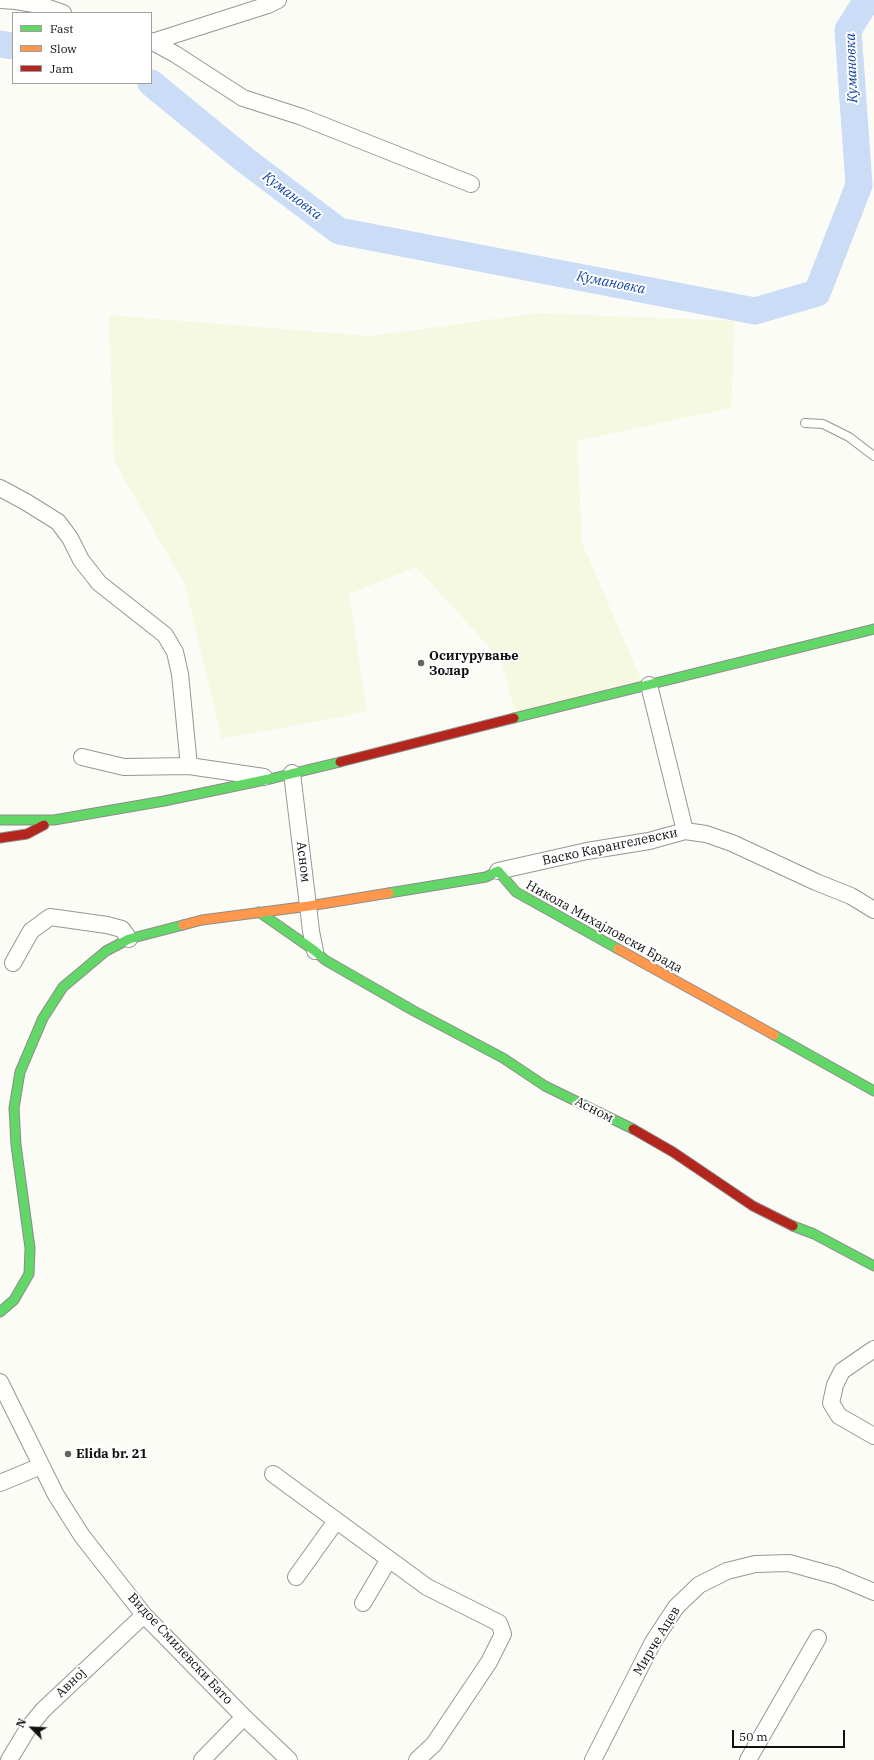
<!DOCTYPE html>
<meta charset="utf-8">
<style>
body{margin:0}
#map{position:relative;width:874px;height:1760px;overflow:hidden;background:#fcfcf6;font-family:"IBM Plex Serif",serif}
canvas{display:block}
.legend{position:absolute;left:12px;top:12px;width:140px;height:72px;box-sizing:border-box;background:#fff;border:1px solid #9f9f9f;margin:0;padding:5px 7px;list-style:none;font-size:12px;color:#101010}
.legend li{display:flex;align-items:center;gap:8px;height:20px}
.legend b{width:20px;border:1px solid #9f9f9f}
.north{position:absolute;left:12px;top:1708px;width:40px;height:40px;-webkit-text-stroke:3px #fff;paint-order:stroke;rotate:294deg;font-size:11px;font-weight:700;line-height:16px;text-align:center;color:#101010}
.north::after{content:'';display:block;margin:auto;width:14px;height:18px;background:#101010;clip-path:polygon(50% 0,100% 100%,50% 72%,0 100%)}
.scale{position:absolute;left:732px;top:1730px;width:113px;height:18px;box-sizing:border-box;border:2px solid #101010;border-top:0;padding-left:5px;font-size:12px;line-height:14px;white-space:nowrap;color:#101010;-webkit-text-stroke:3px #fff;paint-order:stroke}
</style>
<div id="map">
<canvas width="874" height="1760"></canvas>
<ul class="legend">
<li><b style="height:5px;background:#63d668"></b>Fast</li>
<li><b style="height:5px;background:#ff974d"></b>Slow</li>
<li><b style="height:5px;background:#b3261e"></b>Jam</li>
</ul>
<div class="north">N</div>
<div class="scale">50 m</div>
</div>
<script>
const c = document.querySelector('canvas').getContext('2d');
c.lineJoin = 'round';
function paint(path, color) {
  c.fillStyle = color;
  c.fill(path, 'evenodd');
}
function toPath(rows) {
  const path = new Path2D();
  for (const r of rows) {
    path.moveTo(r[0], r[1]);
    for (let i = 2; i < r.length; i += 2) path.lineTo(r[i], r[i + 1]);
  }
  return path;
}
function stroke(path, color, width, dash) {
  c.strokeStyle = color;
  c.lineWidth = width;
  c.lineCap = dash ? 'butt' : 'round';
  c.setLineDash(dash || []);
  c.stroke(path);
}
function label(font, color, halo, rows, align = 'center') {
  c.font = font + ' "IBM Plex Serif",serif';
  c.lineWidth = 4;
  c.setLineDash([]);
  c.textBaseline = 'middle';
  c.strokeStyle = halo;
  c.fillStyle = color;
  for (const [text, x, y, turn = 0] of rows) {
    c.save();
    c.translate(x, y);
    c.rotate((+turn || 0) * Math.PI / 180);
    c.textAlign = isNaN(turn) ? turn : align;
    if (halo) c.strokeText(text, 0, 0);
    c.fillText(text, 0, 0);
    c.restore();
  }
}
const farmland = toPath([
 [538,313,735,321,731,408,577,441,582,543,644,686,516,715,501,660,416,567,349,594,367,712,222,739,185,585,114,461,109,315,371,336]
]);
const river = toPath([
 [0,44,13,46],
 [151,83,245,160,339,231,755,311,817,293,859,185,848,30,867,0]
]);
const lane = toPath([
 [805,423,823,424,849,437,874,456]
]);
const street = toPath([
 [0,0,16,1,40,5,63,13],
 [151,41,175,54,243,98,302,117,471,184],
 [152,42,268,5,278,0],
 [0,488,26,502,58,522,70,538,81,560,99,583,165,635,175,652,180,674,189,766],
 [649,685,685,831],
 [82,757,124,767,189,766,264,777],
 [292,773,311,931,315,951],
 [498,871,587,851,649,841,685,831,706,834,732,843,816,882,851,896,874,910],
 [13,963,31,931,50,917,107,925,122,929,129,939],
 [874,1349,842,1371,835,1385,831,1403,839,1416,874,1436],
 [0,1382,56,1495,82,1536,144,1615,244,1717,289,1760],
 [273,1474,427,1587,499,1623,503,1634,489,1662,434,1744,417,1760],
 [0,1483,41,1466],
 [296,1577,336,1521],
 [363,1603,389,1559],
 [9,1760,29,1727,43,1710,144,1615],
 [202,1760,244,1717],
 [593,1760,653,1642,676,1607,699,1585,727,1571,755,1564,789,1563,836,1576,874,1592],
 [748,1760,818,1638]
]);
const fast = toPath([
 [514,718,874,629],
 [0,820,54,820,164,801,274,778,340,762],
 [389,893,486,877,498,871,516,892,618,949],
 [259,912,315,951,325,960,414,1011,503,1058,545,1086,633,1129],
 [774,1035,874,1091],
 [793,1226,814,1234,874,1266],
 [0,1312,14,1300,29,1274,30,1248,16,1145,14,1108,20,1072,43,1018,63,987,106,951,129,939,183,925]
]);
const slow = toPath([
 [183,925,202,920,309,906,389,893],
 [618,949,774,1035]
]);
const jam = toPath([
 [340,762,514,718],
 [0,838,27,834,44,825],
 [633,1129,673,1152,753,1206,793,1226]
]);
const markers = [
 [421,663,4,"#636360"],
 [68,1454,4,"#636360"]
];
const poiNames = [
 ["Осигурување",429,656],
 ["Золар",429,671],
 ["Elida br. 21",76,1454]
];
const streetNames = [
 ["Васко Карангелевски",610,847,-12],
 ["Асном",303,862,83],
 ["Никола Михајловски Брада",604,927,29],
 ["Асном",594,1110,27],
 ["Мирче Ацев",657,1641,-59],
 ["Видое Смилевски Бато",180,1649,47],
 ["Авној",71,1683,-44]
];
const waterNames = [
 ["Кумановка",852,68,-92],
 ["Кумановка",292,196,37],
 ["Кумановка",611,283,11]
];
paint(farmland, '#f5f9e2');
stroke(river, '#cbdcf7', 27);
stroke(lane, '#969694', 10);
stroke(street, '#969694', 18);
stroke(fast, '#8d8d8a', 11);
stroke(slow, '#8d8d8a', 11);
stroke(jam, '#8d8d8a', 11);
stroke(lane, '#fffffe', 8);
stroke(street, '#fffffe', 16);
stroke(fast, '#63d668', 9);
stroke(slow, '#ff974d', 9);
stroke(jam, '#b3261e', 9);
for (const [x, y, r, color] of markers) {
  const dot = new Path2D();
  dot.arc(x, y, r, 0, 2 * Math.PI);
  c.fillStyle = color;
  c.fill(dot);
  stroke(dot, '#fff', 1.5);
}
label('bold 13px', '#101010', '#fff', poiNames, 'left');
label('13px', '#101010', '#fff', streetNames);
label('italic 14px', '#1544a5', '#fff', waterNames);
</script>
